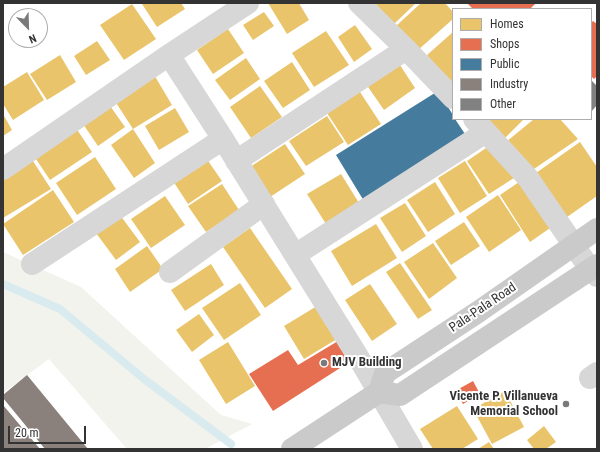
<!DOCTYPE html>
<style>
body{margin:0}
#map{position:relative;width:600px;height:452px;overflow:hidden;background:#fff;font-family:"Roboto Condensed",sans-serif}
canvas{display:block}
.frame{position:absolute;inset:0;border:4px solid #333;pointer-events:none}
.legend{position:absolute;left:452px;top:8px;width:140px;height:112px;box-sizing:border-box;background:#fff;border:1px solid #adadad;margin:0;padding:5px 7px;list-style:none;font-size:12px;color:#333}
.legend li{display:flex;align-items:center;gap:8px;height:20px}
.legend b{width:20px;border:1px solid #adadad}
.north{position:absolute;left:8px;top:8px;width:40px;height:40px;box-sizing:border-box;background:#fff;border:1px solid #adadad;border-radius:50%;rotate:157deg;font-size:11px;font-weight:700;line-height:16px;text-align:center;color:#333}
.north::after{content:'';display:block;margin:auto;width:14px;height:18px;background:#7a7a7a;clip-path:polygon(50% 0,100% 100%,50% 72%,0 100%)}
.scale{position:absolute;left:8px;top:426px;width:78px;height:18px;box-sizing:border-box;border:2px solid #333;border-top:0;padding-left:5px;font-size:12px;line-height:14px;white-space:nowrap;color:#333;-webkit-text-stroke:3px #fff;paint-order:stroke}
</style>
<div id="map">
<canvas width="600" height="452"></canvas>
<div class="frame"></div>
<ul class="legend">
<li><b style="height:11px;background:#e9c46a"></b>Homes</li>
<li><b style="height:11px;background:#e76f51"></b>Shops</li>
<li><b style="height:11px;background:#457b9d"></b>Public</li>
<li><b style="height:11px;background:#8a817c"></b>Industry</li>
<li><b style="height:11px;background:#818181"></b>Other</li>
</ul>
<div class="north">N</div>
<div class="scale">20 m</div>
</div>
<script>
const c = document.querySelector('canvas').getContext('2d');
c.lineJoin = 'round';
function paint(path, color) {
  c.fillStyle = color;
  c.fill(path, 'evenodd');
}
function toPath(rows) {
  const path = new Path2D();
  for (const r of rows) {
    path.moveTo(r[0], r[1]);
    for (let i = 2; i < r.length; i += 2) path.lineTo(r[i], r[i + 1]);
  }
  return path;
}
function stroke(path, color, width, dash) {
  c.strokeStyle = color;
  c.lineWidth = width;
  c.lineCap = dash ? 'butt' : 'round';
  c.setLineDash(dash || []);
  c.stroke(path);
}
function label(font, color, halo, rows, align = 'center') {
  c.font = font + ' "Roboto Condensed",sans-serif';
  c.lineWidth = 4;
  c.setLineDash([]);
  c.textBaseline = 'middle';
  c.strokeStyle = halo;
  c.fillStyle = color;
  for (const [text, x, y, turn = 0] of rows) {
    c.save();
    c.translate(x, y);
    c.rotate((+turn || 0) * Math.PI / 180);
    c.textAlign = isNaN(turn) ? turn : align;
    if (halo) c.strokeText(text, 0, 0);
    c.fillText(text, 0, 0);
    c.restore();
  }
}
const green = toPath([
 [3,252,81,287,221,415,252,424,205,449,127,449,49,359,3,393]
]);
const homes = toPath([
 [143,3,181,3,185,9,157,27,142,4],
 [268,3,299,3,309,20,287,34],
 [375,3,416,3,394,24],
 [421,3,445,3,453,12,453,19,418,50,396,26],
 [132,4,156,39,124,60,100,25],
 [264,12,274,26,253,40,243,25],
 [355,25,372,49,354,62,338,37],
 [228,29,244,53,213,74,197,50],
 [326,31,349,65,314,87,292,53],
 [453,32,453,85,427,55],
 [97,41,110,60,86,75,74,56],
 [60,55,76,82,47,100,30,74],
 [246,58,260,79,230,100,215,80],
 [292,62,310,90,283,108,264,81],
 [398,62,415,88,384,110,366,84],
 [27,72,44,100,13,120,3,104,3,87],
 [153,73,172,105,133,129,113,98],
 [260,86,282,117,251,138,230,107],
 [358,89,381,124,348,145,325,110],
 [108,103,125,127,98,146,81,121],
 [175,108,189,132,159,150,145,126],
 [3,114,12,130,3,136],
 [327,116,344,142,306,166,289,141],
 [484,119,524,119,504,139],
 [534,119,560,119,578,139,528,173,506,142],
 [74,125,92,152,50,180,32,153],
 [133,129,155,163,134,178,111,145],
 [580,142,597,167,597,196,567,217,536,173],
 [285,144,305,174,270,197,250,167],
 [489,146,517,176,489,194,467,161],
 [95,157,116,189,77,215,56,183],
 [31,158,51,189,3,218,3,175],
 [206,158,222,181,188,204,173,181],
 [465,161,487,196,460,213,438,178],
 [341,174,359,203,326,224,307,194],
 [522,180,553,226,530,242,500,195],
 [435,182,455,214,428,232,407,200],
 [222,184,239,210,206,232,188,206],
 [53,190,74,222,23,255,3,224],
 [498,195,521,230,489,252,466,217],
 [165,196,185,225,151,248,131,219],
 [405,203,426,236,402,252,380,218],
 [120,215,140,242,116,260,96,233],
 [464,222,480,246,451,265,435,241],
 [376,224,397,258,352,286,331,251],
 [250,228,292,289,265,308,223,247],
 [433,243,457,278,429,299,404,262],
 [147,246,163,269,130,292,115,269],
 [400,263,432,310,418,319,386,272],
 [211,264,224,285,185,311,171,290],
 [240,283,261,315,224,340,202,308],
 [370,284,397,324,372,341,345,300],
 [317,306,337,339,304,359,284,326],
 [199,314,214,335,192,352,176,330],
 [228,342,255,386,226,404,199,360],
 [505,391,524,427,492,444,473,409],
 [457,406,478,439,462,449,433,449,420,429],
 [544,426,556,442,546,449,534,449,527,440],
 [489,442,494,449,478,449]
]);
const shops = toPath([
 [467,3,536,3,530,9,473,9],
 [593,21,597,24,597,76,594,79,591,76,591,23],
 [338,341,351,361,273,411,249,374,288,350,298,365],
 [473,381,480,394,463,404,455,391]
]);
const public = toPath([
 [438,91,453,115,453,119,455,119,467,137,364,201,336,155]
]);
const industry = toPath([
 [27,375,88,449,45,449,3,398,3,395],
 [3,405,40,449,3,449]
]);
const stream = toPath([
 [3,284,60,309,144,379,231,444]
]);
const building = toPath([
 [591,80,597,86,597,105,591,112]
]);
const minor = toPath([
 [359,3,406,49,453,98],
 [169,55,223,139,357,355,412,449],
 [474,119,528,178,590,269,597,276],
 [236,161,406,49],
 [3,169,169,55,248,3],
 [295,255,486,132],
 [32,264,223,139],
 [170,272,264,204],
 [590,378,597,373]
]);
const major = toPath([
 [379,392,400,395,597,265],
 [292,449,379,392,385,373,478,312,597,229]
]);
const markers = [
 [324,363,4,"#7a7a7a"],
 [566,404,4,"#7a7a7a"]
];
const streetNames = [
 ["Pala-Pala Road",483,308,-34]
];
const poiNames = [
 ["MJV Building",332,363],
 ["Vicente P. Villanueva",558,397,"right"],
 ["Memorial School",558,412,"right"]
];
paint(green, '#f1f3ec');
paint(homes, '#e9c46a');
paint(shops, '#e76f51');
paint(public, '#457b9d');
paint(industry, '#8a817c');
stroke(stream, '#daebef', 8);
paint(building, '#818181');
stroke(minor, '#d7d7d7', 22);
stroke(major, '#cacaca', 22);
for (const [x, y, r, color] of markers) {
  const dot = new Path2D();
  dot.arc(x, y, r, 0, 2 * Math.PI);
  c.fillStyle = color;
  c.fill(dot);
  stroke(dot, '#fff', 1.5);
}
label('13px', '#333', '#fff', streetNames);
label('bold 13px', '#333', '#fff', poiNames, 'left');
</script>
